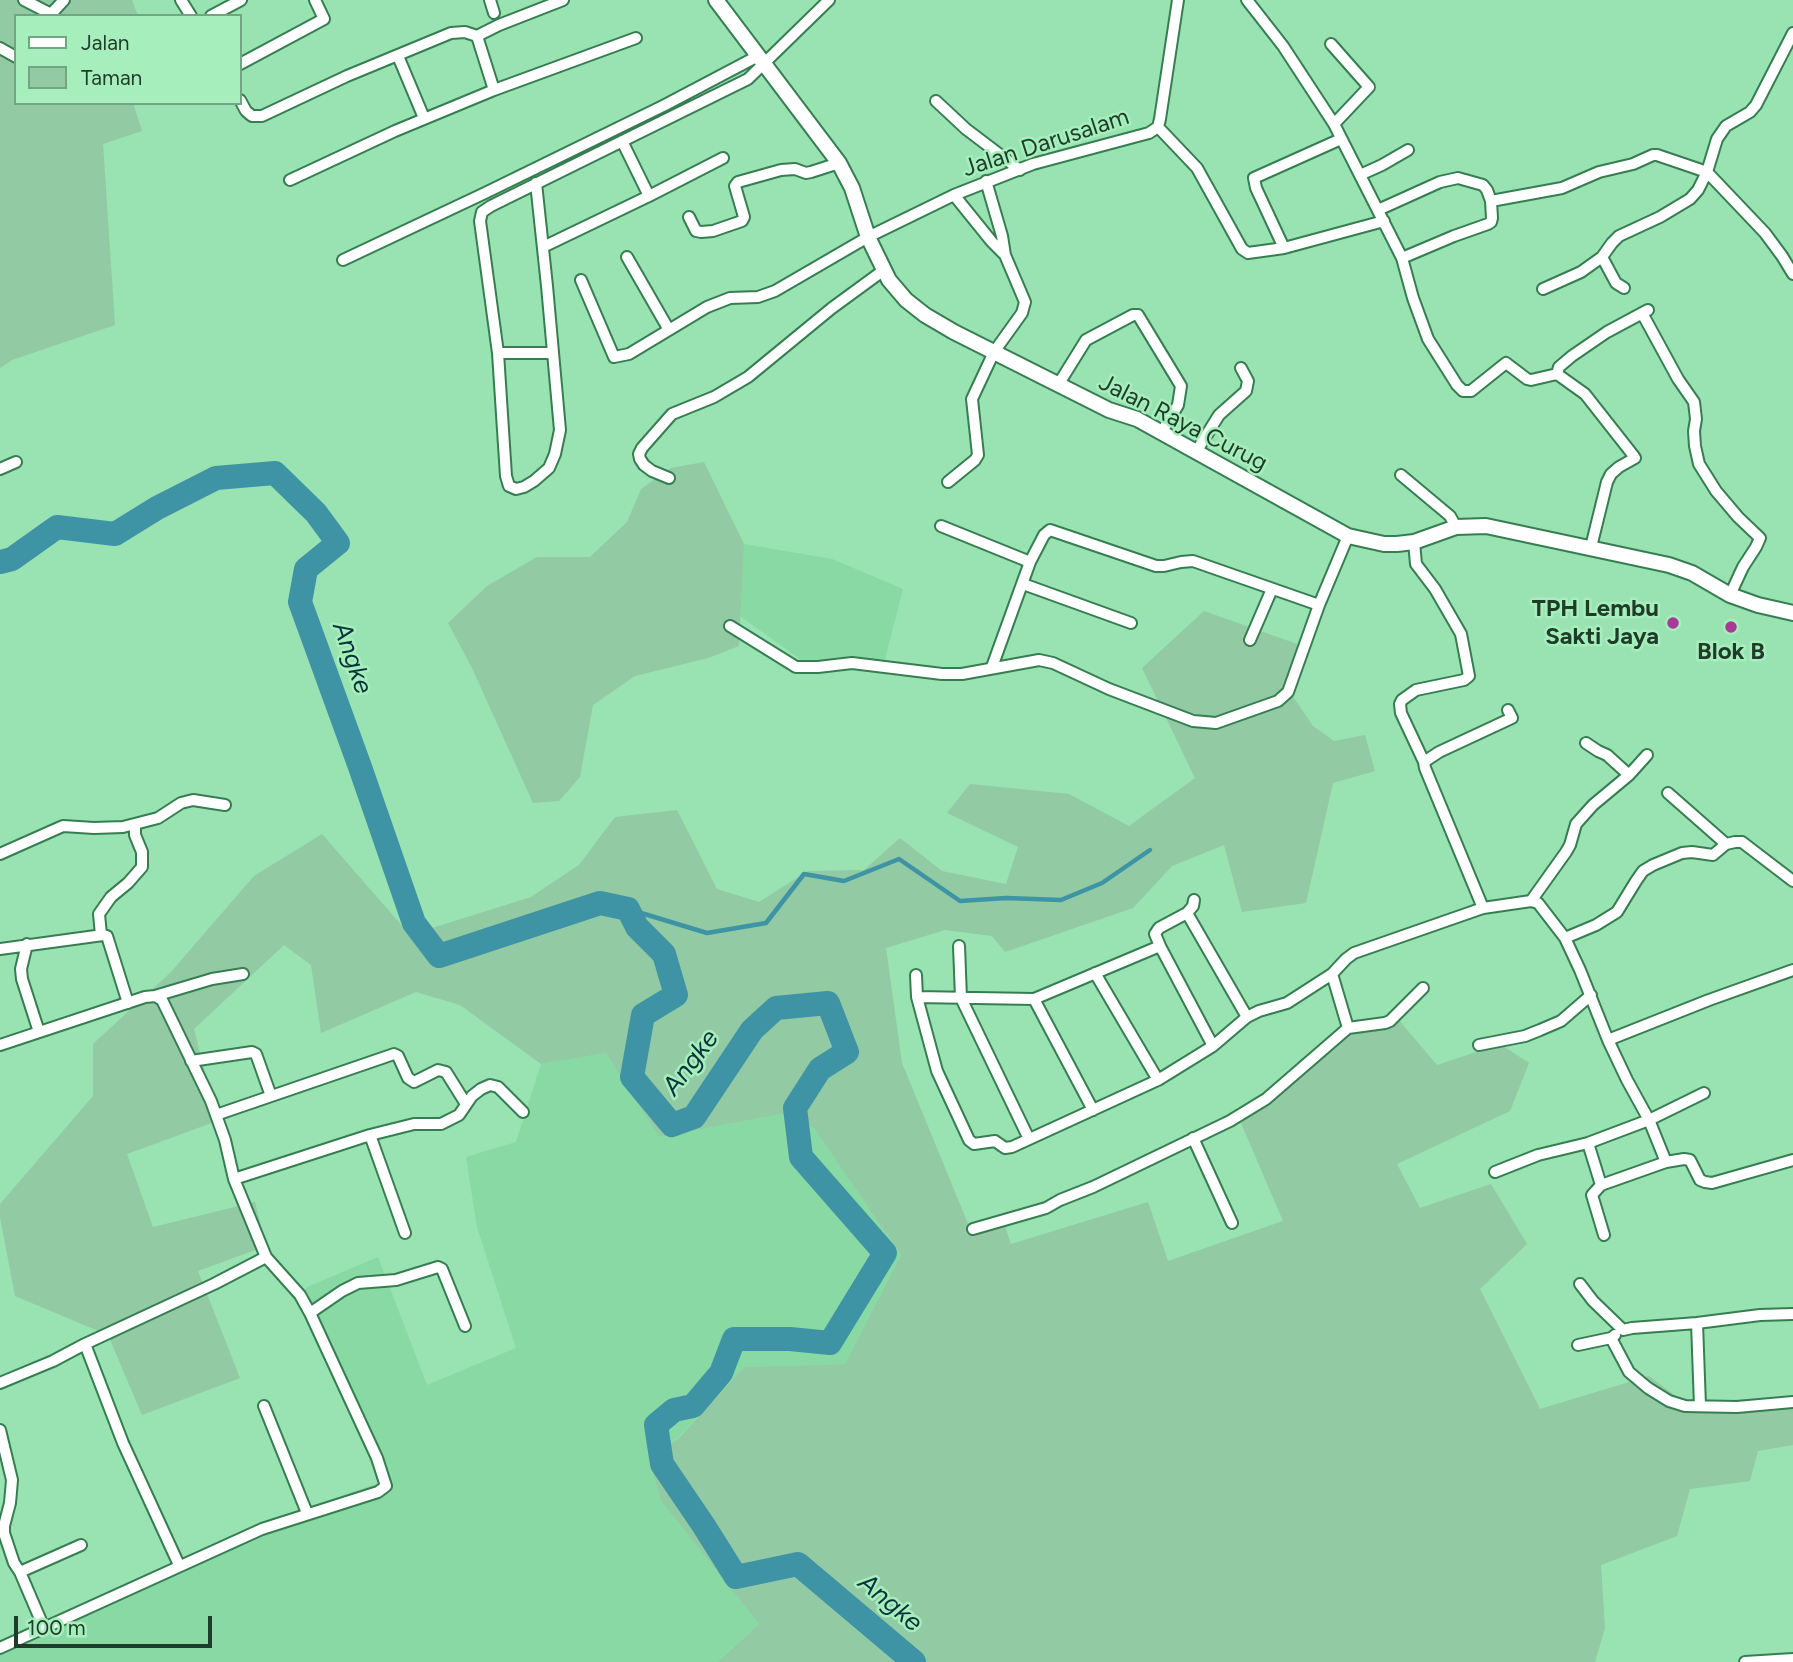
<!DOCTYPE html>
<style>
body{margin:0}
#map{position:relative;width:1793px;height:1662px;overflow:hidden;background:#99e2b1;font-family:Figtree,sans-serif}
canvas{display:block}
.legend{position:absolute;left:14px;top:14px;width:228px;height:91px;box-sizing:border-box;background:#a6efbd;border:2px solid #70a781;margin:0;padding:9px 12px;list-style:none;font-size:21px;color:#1e3c28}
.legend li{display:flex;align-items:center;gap:14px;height:35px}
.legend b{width:35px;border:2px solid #70a781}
.scale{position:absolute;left:14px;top:1616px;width:198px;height:32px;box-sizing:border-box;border:4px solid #1e3c28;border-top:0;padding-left:9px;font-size:21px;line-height:24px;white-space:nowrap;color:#1e3c28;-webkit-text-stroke:5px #a6efbd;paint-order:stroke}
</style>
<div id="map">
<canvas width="1793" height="1662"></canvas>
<ul class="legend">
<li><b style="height:9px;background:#fff"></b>Jalan</li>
<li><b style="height:19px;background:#91caa3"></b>Taman</li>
</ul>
<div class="scale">100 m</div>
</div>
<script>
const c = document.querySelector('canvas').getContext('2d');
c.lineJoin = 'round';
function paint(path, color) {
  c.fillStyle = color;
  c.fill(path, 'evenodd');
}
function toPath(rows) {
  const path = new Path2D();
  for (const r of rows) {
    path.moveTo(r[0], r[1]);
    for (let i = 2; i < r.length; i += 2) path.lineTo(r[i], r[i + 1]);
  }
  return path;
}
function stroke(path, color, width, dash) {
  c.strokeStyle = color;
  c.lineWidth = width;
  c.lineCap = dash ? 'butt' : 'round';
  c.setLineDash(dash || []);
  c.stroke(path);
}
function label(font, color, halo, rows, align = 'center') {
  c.font = font + ' Figtree,sans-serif';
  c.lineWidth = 5;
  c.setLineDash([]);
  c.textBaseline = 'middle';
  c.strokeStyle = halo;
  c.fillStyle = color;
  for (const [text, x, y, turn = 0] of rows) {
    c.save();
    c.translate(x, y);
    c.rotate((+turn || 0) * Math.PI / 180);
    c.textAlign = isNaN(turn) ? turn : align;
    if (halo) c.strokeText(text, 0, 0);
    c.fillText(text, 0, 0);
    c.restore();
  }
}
const built = toPath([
 [744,544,832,559,903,589,885,659,804,662,740,616],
 [606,1053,659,1137,781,1114,813,1127,901,1255,845,1364,744,1367,677,1439,648,1456,661,1501,759,1624,718,1660,719,1662,0,1662,0,1643,271,1520,387,1480,305,1288,378,1257,427,1385,516,1348,477,1227,466,1157,516,1142,541,1064]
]);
const green = toPath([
 [0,0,132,0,138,16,16,16,16,103,133,103,142,131,103,144,115,325,12,360,0,368],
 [704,462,744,544,739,646,708,658,635,676,593,705,580,777,559,801,533,803,472,668,448,623,487,586,537,557,590,557,627,522,641,489,671,468],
 [1204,611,1300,645,1289,691,1313,726,1334,741,1365,735,1375,771,1333,783,1306,903,1242,912,1224,845,1172,866,1133,908,1005,952,992,936,945,930,886,948,902,1063,971,1231,1002,1218,1011,1244,1148,1202,1168,1261,1283,1221,1241,1123,1348,1032,1398,1019,1437,1065,1500,1044,1529,1063,1510,1111,1397,1164,1420,1208,1491,1184,1527,1244,1480,1289,1540,1409,1649,1376,1685,1403,1793,1396,1793,1445,1758,1451,1750,1481,1690,1489,1677,1536,1601,1565,1605,1628,1595,1662,719,1662,718,1661,759,1624,661,1501,648,1456,678,1439,744,1367,845,1364,901,1255,813,1127,781,1114,659,1137,606,1053,541,1064,460,1005,416,992,321,1033,311,965,284,945,194,1029,217,1121,127,1154,153,1227,255,1202,266,1246,198,1271,240,1378,142,1415,108,1335,15,1296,0,1217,0,1204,93,1096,93,1044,171,972,254,876,322,834,410,935,531,897,579,865,615,817,677,810,717,889,759,902,808,871,864,870,900,838,942,871,1006,884,1018,847,947,813,970,784,1069,794,1129,826,1195,778,1142,668]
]);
const stream = toPath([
 [628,909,707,933,766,923,804,874,844,881,899,859,960,901,1006,898,1061,900,1102,883,1150,850]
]);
const river = toPath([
 [0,562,12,559,57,527,115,534,157,508,216,478,275,473,316,513,338,543,306,569,300,602,360,767,414,923,439,956,600,903,628,909,637,927,664,954,676,995,643,1015,632,1077,672,1125,694,1117,752,1030,776,1008,828,1003,847,1052,820,1069,795,1108,801,1157,885,1253,830,1343,790,1339,734,1339,721,1373,693,1406,674,1410,656,1425,662,1464,704,1526,736,1577,798,1564,914,1662]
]);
const street = toPath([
 [24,0,51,14,64,0],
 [181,0,191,16],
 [490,0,494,13],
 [1247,0,1283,46,1334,124,1402,258,1413,298,1428,339,1457,385,1463,391,1471,391,1506,363,1527,379,1531,380,1557,374,1585,394,1633,455,1635,458,1619,467,1611,474,1607,482,1591,547],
 [211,16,241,0],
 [477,36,494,90],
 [1331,44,1369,87,1334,124],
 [0,48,16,57],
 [398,56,424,118],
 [240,64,324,19,315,0],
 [240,100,246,111,252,116,262,116,347,76,451,33,465,32,477,36,499,25,563,0],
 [936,101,966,129,1020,170],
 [1158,127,1197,168,1242,249,1248,253,1284,248,1384,221],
 [622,141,649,196],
 [1360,175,1382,165,1408,150],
 [290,180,395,131,494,90,636,38],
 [536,183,547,286,560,430,555,454,549,468,534,481,524,487,516,489,509,486,506,476,498,353,480,221,482,212,491,206,748,79,829,0],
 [954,195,992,242,1005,255],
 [1378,210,1440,182,1458,178,1483,185,1487,190,1491,201,1562,188,1599,172,1633,164,1653,155,1657,155,1707,172,1765,233,1782,256,1793,274],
 [689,217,696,231,701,232,713,231,742,221,744,217,735,186,738,182,781,170,795,169,806,173,811,172,839,163],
 [543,247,649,196,723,158],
 [1284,248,1256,188,1254,178,1341,139],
 [627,257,669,330],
 [1602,257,1616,283,1624,288],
 [1402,258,1454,236,1488,224,1491,222,1492,218,1491,201],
 [343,260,485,193,665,105,758,56],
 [581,280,614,357,629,354,707,307,730,298,758,297,775,291,868,237,954,195,1033,164,1149,133,1158,127,1160,119,1178,0],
 [1543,289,1581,272,1602,257,1612,243,1619,236,1660,217,1690,199,1698,190,1707,172,1717,139,1726,126,1750,112,1756,105,1793,33],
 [1642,313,1678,379,1694,402,1696,419,1694,431,1695,446,1699,464,1716,491,1738,517,1760,538,1756,547,1743,567,1730,595],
 [498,353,552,353],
 [1557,374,1559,367,1572,356,1607,332,1648,310],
 [1058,385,1086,340,1133,315,1138,315,1181,386,1178,405,1161,433],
 [1196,452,1219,415,1246,391,1248,381,1241,368],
 [0,469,16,462],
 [1401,475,1450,516,1456,527],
 [669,478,652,471,644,465,640,459,639,454,642,448,672,414,714,397,748,377,832,308,884,270],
 [948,482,975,460,978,455,972,399,994,352,1022,313,1025,302,1005,255,1002,236,986,181],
 [941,526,1030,562],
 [1414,542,1416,564,1435,589,1461,634,1469,676,1464,680,1416,690,1402,700,1400,704,1401,713,1424,762],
 [1023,584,1131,623],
 [730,626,796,667,818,667,852,663,942,674,962,674,1039,660,1053,663,1109,689,1193,721,1216,723,1278,701,1288,692,1319,605,1348,536],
 [1250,640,1272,589],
 [992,667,1030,562,1044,535,1050,530,1156,566,1164,566,1181,562,1193,561,1319,605],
 [1586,743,1598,751,1607,755,1629,775],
 [1668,793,1726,844],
 [0,854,63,826,94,828,123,827,158,818,181,803,193,800,225,805],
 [1531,901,1566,852,1570,845,1576,824,1593,805,1629,775,1647,755],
 [1483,908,1425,768,1424,762,1439,752,1512,718,1508,710],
 [1187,913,1247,1017],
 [101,935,99,914,111,897,128,883,142,867,142,852,135,835,135,825],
 [1565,938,1580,970,1608,1040,1627,1080,1649,1120,1666,1162,1684,1159,1690,1160,1700,1180,1705,1182,1712,1183,1793,1160],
 [27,944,21,969,22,979,39,1032],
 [959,946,961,998,1029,1139],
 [1160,946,1213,1046],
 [0,949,103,935,107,936,128,1003],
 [1095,973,1158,1080],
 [1332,974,1348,1028],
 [916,975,917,997,937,1071,969,1140,974,1144,995,1141,1005,1148,1012,1147,1158,1080,1213,1046,1247,1017,1259,1011,1287,1003,1332,974,1346,959,1354,953,1483,908,1531,901,1538,903,1565,938,1596,925,1617,912,1636,881,1643,871,1653,865,1682,853,1692,852,1713,855,1726,844,1735,842,1742,842,1793,881],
 [155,996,212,979,243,974],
 [917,997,1034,999,1160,946,1155,934,1159,928,1187,913,1193,906,1194,900],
 [1034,999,1093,1110],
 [1608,1040,1709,1000,1793,970],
 [0,1045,145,997,155,996,162,1000,211,1101,225,1140,234,1179,266,1257,300,1295,310,1313,377,1458,386,1486,378,1492,262,1529,0,1648],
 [1479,1045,1525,1036,1540,1030,1561,1021,1591,995],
 [191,1061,252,1052,256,1054,271,1096],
 [216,1115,394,1054,398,1056,408,1078,414,1082,438,1070,446,1072,466,1104],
 [370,1135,405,1233],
 [1193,1138,1232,1223],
 [1588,1143,1601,1185,1592,1195,1604,1235],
 [1495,1172,1538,1155,1588,1143,1649,1120,1704,1093],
 [234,1179,370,1135,414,1124,441,1124,459,1115,472,1096,481,1089,490,1085,498,1087,523,1112],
 [1601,1185,1666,1162],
 [973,1229,1046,1208,1060,1200,1093,1187,1230,1121,1266,1099,1348,1028,1385,1023,1390,1021,1423,988],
 [1580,1284,1593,1301,1623,1330,1632,1328,1697,1323,1760,1315,1793,1314],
 [310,1313,342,1291,358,1283,396,1280,438,1267,442,1269,465,1326],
 [1697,1323,1700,1406],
 [1611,1338,1629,1372,1648,1388,1669,1401,1685,1406,1737,1407,1793,1402],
 [85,1344,123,1443,179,1565],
 [1578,1345,1611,1338,1615,1335],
 [0,1383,53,1361,85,1344,214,1284,266,1257],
 [264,1406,307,1513],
 [0,1430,12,1480,10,1503,4,1526,4,1533,14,1563,20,1572,81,1545],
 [20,1572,44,1628],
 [1745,1662,1793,1659]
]);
const secondary = toPath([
 [716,0,839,163,852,188,868,237,889,280,906,300,925,315,954,332,1109,410,1137,419,1348,536,1384,544,1397,544,1414,542,1456,527,1486,526,1669,565,1692,573,1730,595,1758,605,1793,613]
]);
const markers = [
 [1673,623,7,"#a73997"],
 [1731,627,7,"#a73997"]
];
const streetNames = [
 ["Jalan Darusalam",1046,143,-18],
 ["Jalan Raya Curug",1183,423,27]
];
const poiNames = [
 ["TPH Lembu",1659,609],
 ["Sakti Jaya",1659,637],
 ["Blok B",1731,652,"center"]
];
const waterNames = [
 ["Angke",352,658,71],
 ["Angke",691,1063,-53],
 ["Angke",890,1603,40]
];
paint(built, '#88d9a3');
paint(green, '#91caa3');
stroke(stream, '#3e93a5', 4.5);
stroke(river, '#3e93a5', 24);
stroke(street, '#367e52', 14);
stroke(secondary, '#367e52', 18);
stroke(street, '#fff', 10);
stroke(secondary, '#fff', 14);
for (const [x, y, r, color] of markers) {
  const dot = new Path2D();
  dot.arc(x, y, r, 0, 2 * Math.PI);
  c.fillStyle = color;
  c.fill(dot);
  stroke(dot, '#a6efbd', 2.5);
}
label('24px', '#1e3c28', '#a6efbd', streetNames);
label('bold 24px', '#1e3c28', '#a6efbd', poiNames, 'right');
label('italic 26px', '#09333b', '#a6efbd', waterNames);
</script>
